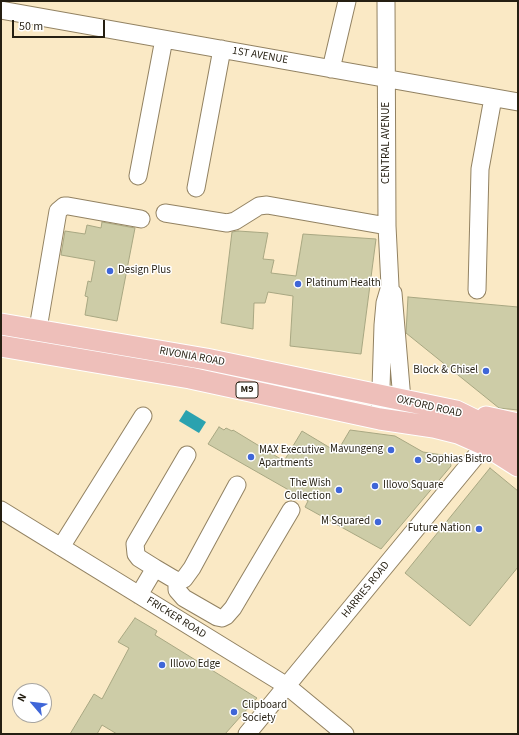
<!DOCTYPE html>
<style>
body{margin:0}
#map{position:relative;width:519px;height:735px;overflow:hidden;background:#fae9c5;font-family:"Source Sans 3",sans-serif}
canvas{display:block}
.frame{position:absolute;inset:0;border:2px solid #251f12;pointer-events:none}
.north{position:absolute;left:12px;top:683px;width:40px;height:40px;box-sizing:border-box;background:#fff;border:1px solid #a8a5a0;border-radius:50%;rotate:298deg;font-size:11px;font-weight:700;line-height:16px;text-align:center;color:#251f12}
.north::after{content:'';display:block;margin:auto;width:14px;height:18px;background:#3f66d8;clip-path:polygon(50% 0,100% 100%,50% 72%,0 100%)}
.scale{position:absolute;left:12px;top:20px;width:93px;height:18px;box-sizing:border-box;border:2px solid #251f12;border-top:0;padding-left:5px;font-size:12px;line-height:14px;white-space:nowrap;color:#251f12;-webkit-text-stroke:3px #fff;paint-order:stroke}
</style>
<div id="map">
<canvas width="519" height="735"></canvas>
<div class="frame"></div>
<div class="north">N</div>
<div class="scale">50 m</div>
</div>
<script>
const c = document.querySelector('canvas').getContext('2d');
c.lineJoin = 'round';
function paint(path, color) {
  c.fillStyle = color;
  c.fill(path, 'evenodd');
}
function toPath(rows) {
  const path = new Path2D();
  for (const r of rows) {
    path.moveTo(r[0], r[1]);
    for (let i = 2; i < r.length; i += 2) path.lineTo(r[i], r[i + 1]);
  }
  return path;
}
function stroke(path, color, width, dash) {
  c.strokeStyle = color;
  c.lineWidth = width;
  c.lineCap = dash ? 'butt' : 'round';
  c.setLineDash(dash || []);
  c.stroke(path);
}
function label(font, color, halo, rows, align = 'center') {
  c.font = font + ' "Source Sans 3",sans-serif';
  c.lineWidth = 3;
  c.setLineDash([]);
  c.textBaseline = 'middle';
  c.strokeStyle = halo;
  c.fillStyle = color;
  for (const [text, x, y, turn = 0] of rows) {
    c.save();
    c.translate(x, y);
    c.rotate((+turn || 0) * Math.PI / 180);
    c.textAlign = isNaN(turn) ? turn : align;
    if (halo) c.strokeText(text, 0, 0);
    c.fillText(text, 0, 0);
    c.restore();
  }
}
const water = toPath([
 [186,410,206,422,199,433,179,421]
]);
const building = toPath([
 [102,222,135,228,117,321,85,315,88,297,85,296,88,281,91,282,95,261,61,255,65,231,85,234,87,225,101,228,102,222],
 [238,231,268,233,263,259,274,260,271,273,296,276,303,234,376,239,361,354,290,346,293,296,268,292,265,303,254,303,253,329,221,323,232,232,238,231],
 [408,297,518,307,518,410,499,408,406,333,408,297],
 [219,427,224,430,226,428,232,431,233,430,284,461,302,431,337,452,350,430,395,436,423,452,449,456,451,466,381,549,305,507,308,501,208,444,219,427],
 [490,468,518,491,518,567,470,626,405,573,490,468],
 [135,618,157,631,155,635,257,698,225,734,117,734,102,725,97,734,70,734,94,694,102,699,129,648,118,642,135,618]
]);
const minor = toPath([
 [1,10,518,102],
 [331,69,347,1],
 [138,176,164,39],
 [196,188,222,49],
 [165,213,227,223,235,221,259,206,267,205,387,226],
 [477,290,480,169,493,98],
 [393,293,402,400,398,422],
 [34,352,58,211,64,206,68,206,141,219],
 [380,419,383,325,385,303,390,286,387,226,386,1],
 [187,455,135,544,136,554,139,558,155,568,177,581,184,579,192,568,237,485],
 [1,510,287,686,345,734],
 [61,547,143,416],
 [177,581,177,590,184,598,217,617,222,618,226,616,233,608,291,510],
 [139,595,155,568],
 [247,734,485,445]
]);
const major = toPath([
 [1,324,206,359,456,411,503,434,518,444],
 [1,346,190,378,380,419,434,427,458,433,485,445,518,466],
 [486,417,518,424]
]);
const markers = [
 [110,271,4,"#3f66d8"],
 [298,284,4,"#3f66d8"],
 [486,371,4,"#3f66d8"],
 [391,450,4,"#3f66d8"],
 [251,457,4,"#3f66d8"],
 [418,460,4,"#3f66d8"],
 [375,486,4,"#3f66d8"],
 [339,490,4,"#3f66d8"],
 [378,522,4,"#3f66d8"],
 [479,529,4,"#3f66d8"],
 [162,665,4,"#3f66d8"],
 [234,712,4,"#3f66d8"]
];
const shields = [
 [247,390,22]
];
const shieldNames = [
 ["M9",247,390]
];
const streetNames = [
 ["1ST AVENUE",260,56,10],
 ["CENTRAL AVENUE",387,143,-90],
 ["RIVONIA ROAD",192,357,10],
 ["OXFORD ROAD",429,407,13],
 ["HARRIES ROAD",366,590,-51],
 ["FRICKER ROAD",176,618,32]
];
const poiNames = [
 ["Design Plus",118,271],
 ["Platinum Health",306,284],
 ["Block & Chisel",478,371,"right"],
 ["Mavungeng",383,450,"right"],
 ["MAX Executive",259,451],
 ["Apartments",259,464],
 ["Sophias Bistro",426,460],
 ["The Wish",331,484,"right"],
 ["Collection",331,497,"right"],
 ["Illovo Square",383,486],
 ["M Squared",370,522,"right"],
 ["Future Nation",471,529,"right"],
 ["Illovo Edge",170,665],
 ["Clipboard",242,706],
 ["Society",242,719]
];
paint(water, '#2ba2af');
paint(building, '#cdcca7');
stroke(building, '#a8a782', 1);
stroke(minor, '#928262', 19);
stroke(major, '#fff', 23);
stroke(minor, '#fff', 17);
stroke(major, '#eebfba', 21);
for (const [x, y, r, color] of markers) {
  const dot = new Path2D();
  dot.arc(x, y, r, 0, 2 * Math.PI);
  c.fillStyle = color;
  c.fill(dot);
  stroke(dot, '#fff', 1.5);
}
for (const [x, y, w] of shields) {
  const box = new Path2D();
  box.roundRect(x - w / 2, y - 8, w, 16, 3);
  c.fillStyle = '#fff';
  c.fill(box);
  stroke(box, '#251f12', 1);
}
label('bold 10px', '#251f12', null, shieldNames);
label('11px', '#251f12', '#fff', streetNames);
label('11px', '#251f12', '#fff', poiNames, 'left');
</script>
